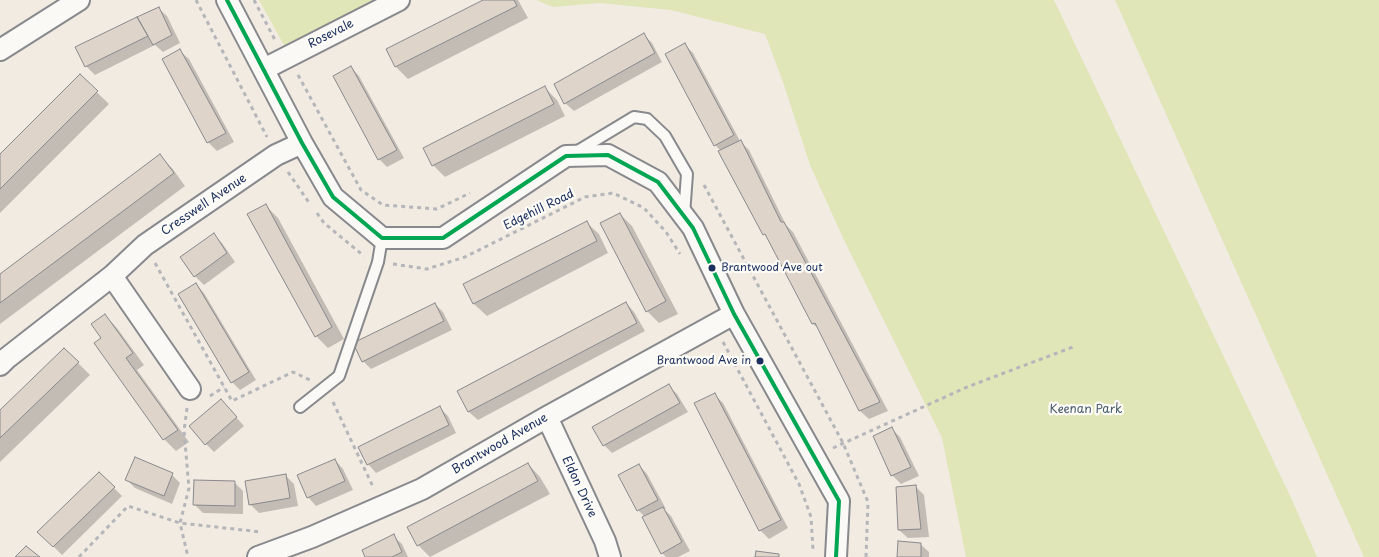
<!DOCTYPE html>
<style>
body{margin:0}
canvas{display:block;background:#f2ebe2}
</style>
<canvas width="1379" height="557"></canvas>
<script>
const c = document.querySelector('canvas').getContext('2d');
c.lineJoin = 'round';
function paint(path, color) {
  c.fillStyle = color;
  c.fill(path, 'evenodd');
}
function toPath(rows) {
  const path = new Path2D();
  for (const r of rows) {
    path.moveTo(r[0], r[1]);
    for (let i = 2; i < r.length; i += 2) path.lineTo(r[i], r[i + 1]);
  }
  return path;
}
function stroke(path, color, width, dash) {
  c.strokeStyle = color;
  c.lineWidth = width;
  c.lineCap = dash ? 'butt' : 'round';
  c.setLineDash(dash || []);
  c.stroke(path);
}
function label(font, color, halo, rows, align = 'center') {
  c.font = font + ' "Playpen Sans",sans-serif';
  c.lineWidth = 4.5;
  c.setLineDash([]);
  c.textBaseline = 'middle';
  c.strokeStyle = halo;
  c.fillStyle = color;
  for (const [text, x, y, turn = 0] of rows) {
    c.save();
    c.translate(x, y);
    c.rotate((+turn || 0) * Math.PI / 180);
    c.textAlign = isNaN(turn) ? turn : align;
    if (halo) c.strokeText(text, 0, 0);
    c.fillText(text, 0, 0);
    c.restore();
  }
}
const green = toPath([
 [259,0,401,0,290,56],
 [536,0,1054,0,1293,502,1317,557,966,557,942,438,843,238,810,165,784,85,765,34,671,10,600,3,553,7],
 [1115,0,1379,0,1379,557,1364,557]
]);
const shadow = toPath([
 [485,0,518,0,528,18,408,79,396,67,387,50],
 [158,8,167,16,180,43,163,52,155,45,95,75,86,66,77,48],
 [644,35,652,43,662,62,574,111,565,103],
 [685,45,693,53,740,141,749,150,786,225,793,232,888,411,869,419,860,411,819,329,813,324,770,241,764,234,721,151,715,145,667,54],
 [180,51,189,59,234,142,217,151,208,142,164,60],
 [351,67,359,76,404,158,387,167,379,159],
 [80,76,109,104,0,213,0,156],
 [544,87,557,100,565,116,445,177,433,165],
 [160,156,172,168,185,186,0,324,0,275],
 [265,205,278,218,344,339,328,348,316,336],
 [620,214,632,226,678,314,659,323,647,311],
 [586,222,599,234,608,253,487,316,474,304,465,285],
 [214,235,222,243,235,262,204,285,195,276,182,257],
 [196,284,204,293,256,380,240,390,232,382],
 [626,303,634,312,645,331,478,420,469,412,459,391],
 [435,304,443,312,452,330,371,369,363,361],
 [105,315,117,328,144,365,137,370,189,442,176,451,164,439,103,339],
 [64,349,90,375,0,462,0,412],
 [669,386,677,394,688,412,612,453,604,445],
 [715,395,723,403,788,528,769,539,760,530],
 [440,408,448,416,456,433,376,473,368,464],
 [229,409,244,426,214,452,206,444],
 [892,429,900,437,919,476,901,484,892,475,874,436],
 [335,460,343,469,353,490,316,506,308,497],
 [528,464,540,477,550,494,430,557,418,545],
 [639,465,647,474,666,509,664,509,671,516,690,551,678,557,666,557,662,553,645,517,638,510],
 [99,473,122,496,62,555,39,532],
 [172,475,180,483,172,504,135,488,127,480],
 [285,475,294,484,298,506,259,513,250,504],
 [234,482,243,491,243,514,203,513,194,504],
 [916,487,924,495,929,537,908,538,899,530],
 [393,536,402,544,408,557,366,557],
 [920,544,929,552,929,557,898,557]
]);
const building = toPath([
 [483,0,514,0,517,6,395,67,386,49,483,0],
 [159,7,172,35,153,45,137,17,159,7],
 [137,17,148,36,85,67,75,47,137,17],
 [644,33,655,53,564,104,554,84,644,33],
 [685,43,734,135,714,146,665,54,685,43],
 [180,49,226,133,207,143,162,59,180,49],
 [351,66,397,150,378,160,333,76,351,66],
 [80,74,98,91,0,189,0,154,80,74],
 [545,86,554,104,432,166,423,148,545,86],
 [741,140,781,222,784,222,880,402,859,411,815,323,812,324,765,234,763,235,718,151,741,140],
 [160,154,174,173,0,303,0,274,160,154],
 [266,204,332,327,315,337,247,214,266,204],
 [620,213,666,301,646,312,600,223,620,213],
 [587,221,597,241,473,304,463,284,587,221],
 [214,233,227,253,194,277,180,257,214,233],
 [196,283,249,372,231,383,178,294,196,283],
 [626,302,637,323,468,412,457,391,626,302],
 [435,303,444,321,362,362,353,343,435,303],
 [105,314,133,353,126,358,178,430,163,440,94,343,101,338,91,324,105,314],
 [64,348,79,362,0,438,0,410,64,348],
 [669,384,680,403,603,446,592,427,669,384],
 [715,393,781,520,759,531,694,403,715,393],
 [221,399,237,417,205,445,189,426,221,399],
 [440,406,449,425,367,465,358,447,440,406],
 [892,427,911,467,891,476,873,436,892,427],
 [135,457,173,473,164,496,125,480,135,457],
 [335,459,345,481,307,498,297,475,335,459],
 [528,463,538,481,417,546,407,527,528,463],
 [639,464,658,500,637,511,618,475,639,464],
 [99,472,115,487,53,547,37,532,99,472],
 [286,474,290,498,249,505,245,481,286,474],
 [194,480,235,481,235,506,193,505,194,480],
 [916,485,921,529,898,530,896,487,916,485],
 [663,507,682,542,661,554,642,517,663,507],
 [394,534,402,552,392,557,365,557,362,550,394,534],
 [898,541,921,543,921,557,897,557,898,541],
 [26,546,40,557,15,557,26,546],
 [756,551,779,554,779,557,755,557,756,551]
]);
const path = toPath([
 [196,0,267,137],
 [254,0,275,40],
 [298,75,361,190,383,205,437,209,470,193],
 [288,172,310,204],
 [704,185,843,443,868,502,866,557],
 [317,213,324,223,364,256],
 [155,263,232,401,293,372,310,380],
 [393,264,427,269,465,257,585,197,613,193,644,208,666,232,680,254],
 [723,342,799,484,811,517,813,550],
 [210,396,224,387],
 [333,402,374,489],
 [187,408,184,431,189,488,180,523,188,557],
 [833,448,967,387,1073,347],
 [79,557,128,506,180,523,261,532]
]);
const lane = toPath([
 [576,152,634,117,647,119,665,136,687,174,684,215],
 [300,407,339,376,378,262,382,238]
]);
const street = toPath([
 [227,0,302,143,333,197,382,238,443,238,566,156,608,155,658,182,693,228,734,314,839,501,836,557],
 [0,50,79,0],
 [264,69,399,0],
 [112,276,190,389],
 [0,365,7,358,112,276,145,245,276,155,302,143],
 [547,417,605,541,610,557],
 [258,557,312,537,422,489,547,417,734,314]
]);
const bus1 = toPath([
 [227,0,302,143,333,197,382,238,443,238,566,156,608,155,658,182,693,228,734,314,839,501,836,557]
]);
const markers = [
 [712,268,4.5,"#1b2f5e"],
 [760,361,4.5,"#1b2f5e"]
];
const busNames = [
 ["Brantwood Ave out",721,268],
 ["Brantwood Ave in",751,361,"right"]
];
const streetNames = [
 ["Rosevale",331,34,-27],
 ["Cresswell Avenue",204,205,-34],
 ["Edgehill Road",539,210,-26],
 ["Brantwood Avenue",500,444,-30],
 ["Eldon Drive",579,487,65]
];
const parkNames = [
 ["Keenan Park",1086,410]
];
paint(green, '#e0e6b8');
paint(shadow, '#0003');
paint(building, '#ded4c9');
stroke(building, '#88898d', 1);
stroke(lane, '#88898d', 14);
stroke(street, '#88898d', 24);
stroke(path, '#b5b6ba', 3, [4, 4]);
stroke(lane, '#faf9f6', 10);
stroke(street, '#faf9f6', 20);
stroke(bus1, '#00a651', 4);
for (const [x, y, r, color] of markers) {
  const dot = new Path2D();
  dot.arc(x, y, r, 0, 2 * Math.PI);
  c.fillStyle = color;
  c.fill(dot);
  stroke(dot, '#fdfcf7', 2);
}
label('11px', '#1b2f5e', '#fdfcf7', busNames, 'left');
label('12px', '#1b2f5e', '#fdfcf7', streetNames);
label('12px', '#495c6c', '#fdfcf7', parkNames);
</script>
